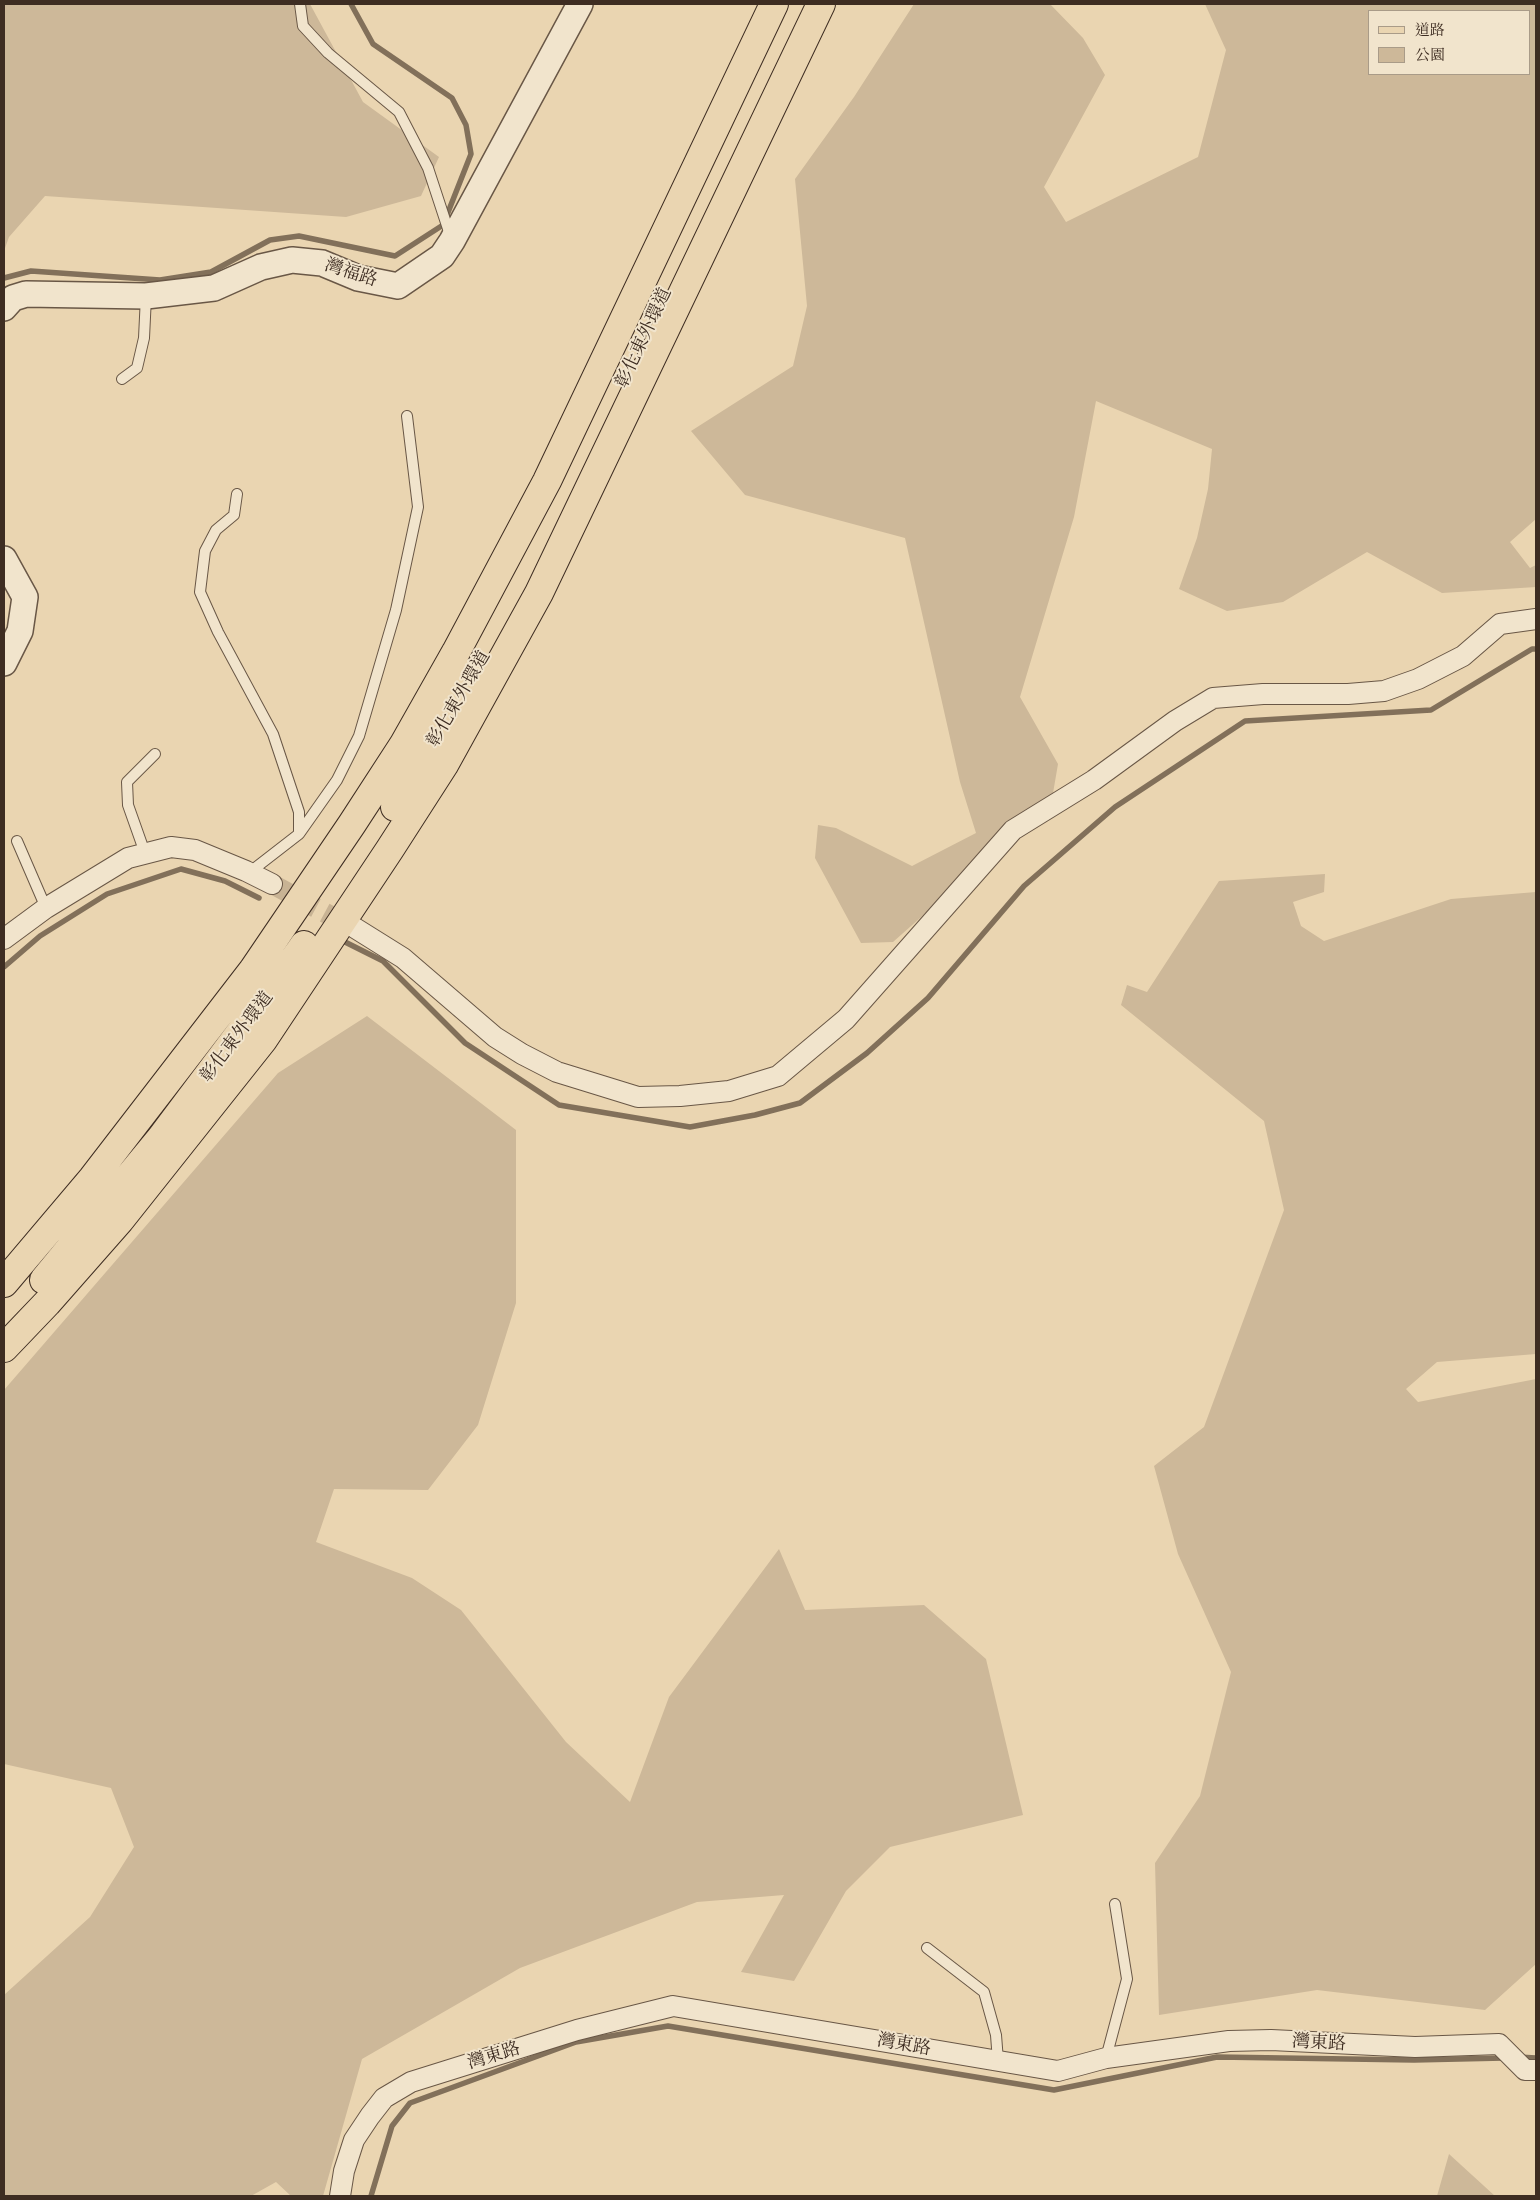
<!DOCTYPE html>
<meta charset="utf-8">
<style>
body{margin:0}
#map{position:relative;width:1540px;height:2200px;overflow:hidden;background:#ead5b1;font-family:"Old Standard TT","Noto Serif TC",serif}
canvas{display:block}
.frame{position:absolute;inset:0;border:5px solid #3e2d22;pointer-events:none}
.legend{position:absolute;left:1368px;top:10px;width:162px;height:65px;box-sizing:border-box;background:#f1e4cc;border:1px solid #a99b88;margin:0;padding:6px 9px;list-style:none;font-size:15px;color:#3e2d22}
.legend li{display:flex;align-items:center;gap:10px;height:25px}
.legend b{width:25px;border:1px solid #a99b88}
</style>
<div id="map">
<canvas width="1540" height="2200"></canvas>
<div class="frame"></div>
<ul class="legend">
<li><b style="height:6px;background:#ead5b1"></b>道路</li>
<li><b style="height:14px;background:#cdb899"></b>公園</li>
</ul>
</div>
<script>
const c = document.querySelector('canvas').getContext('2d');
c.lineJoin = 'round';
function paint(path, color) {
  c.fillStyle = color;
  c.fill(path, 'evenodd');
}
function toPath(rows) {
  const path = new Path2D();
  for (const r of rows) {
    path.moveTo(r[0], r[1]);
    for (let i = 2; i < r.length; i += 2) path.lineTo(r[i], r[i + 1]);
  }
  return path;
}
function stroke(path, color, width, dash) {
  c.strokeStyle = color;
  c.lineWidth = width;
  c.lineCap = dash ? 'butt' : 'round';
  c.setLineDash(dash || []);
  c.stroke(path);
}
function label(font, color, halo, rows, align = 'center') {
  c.font = font + ' "Old Standard TT","Noto Serif TC",serif';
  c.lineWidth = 4;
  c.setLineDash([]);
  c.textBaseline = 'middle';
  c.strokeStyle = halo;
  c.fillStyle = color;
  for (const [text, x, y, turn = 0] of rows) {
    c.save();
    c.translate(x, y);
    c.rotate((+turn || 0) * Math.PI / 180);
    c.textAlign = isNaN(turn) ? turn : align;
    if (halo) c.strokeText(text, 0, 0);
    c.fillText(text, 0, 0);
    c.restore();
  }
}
const green = toPath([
 [4,4,310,4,363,102,439,157,421,196,346,217,45,196,9,237,4,251],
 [914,4,1050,4,1083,38,1105,75,1044,187,1066,222,1198,157,1226,50,1205,4,1536,4,1536,519,1510,542,1530,568,1536,565,1536,587,1442,593,1367,552,1283,602,1227,611,1179,589,1197,538,1208,489,1212,449,1096,401,1074,517,1020,697,1058,764,1052,799,1007,841,893,942,861,943,815,858,818,825,836,828,912,866,976,833,960,782,905,538,745,495,691,431,793,366,807,306,795,179,854,97],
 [1369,11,1529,11,1529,74,1369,74],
 [1325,874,1324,892,1293,902,1301,926,1324,941,1451,899,1536,892,1536,1354,1437,1362,1406,1389,1418,1402,1536,1379,1536,1964,1485,2010,1317,1990,1159,2015,1155,1863,1200,1796,1231,1672,1178,1554,1154,1466,1204,1427,1284,1210,1264,1121,1121,1005,1127,985,1147,992,1219,881],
 [367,1016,516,1130,516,1303,478,1425,428,1490,334,1489,316,1542,412,1578,461,1610,566,1742,630,1802,669,1697,779,1549,805,1610,924,1605,986,1659,1023,1815,890,1847,846,1891,794,1981,741,1972,784,1895,697,1902,520,1968,362,2059,323,2196,291,2196,276,2182,251,2196,4,2196,4,1995,90,1917,134,1847,111,1788,4,1764,4,1390,278,1073],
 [1449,2154,1495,2196,1437,2196]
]);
const stream = toPath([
 [4,278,31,271,160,280,211,272,270,240,299,236,395,256,443,225,471,154,466,125,452,98,373,44,351,4],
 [345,942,383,961,465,1043,559,1105,690,1127,755,1115,800,1103,867,1053,928,998,1024,886,1115,807,1245,721,1431,710,1532,649,1536,649],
 [4,967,40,936,107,894,181,869,225,881,259,898],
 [1518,2057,1536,2058],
 [371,2196,392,2126,410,2103,576,2042,668,2026,1054,2090,1217,2057,1414,2060,1504,2058]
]);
const minorTunnel = toPath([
 [272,884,353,928]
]);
const service = toPath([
 [300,4,303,26,328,53,399,112,428,168,451,238],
 [122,379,137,368,144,338,146,296],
 [237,494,234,515,216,530,205,551,200,592,218,632,273,734,299,812,299,834,250,872],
 [299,834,337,780,359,736,396,610,418,507,407,416],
 [17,841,46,908],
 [145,853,128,805,127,782,155,754],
 [927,1948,984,1992,996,2035,998,2061],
 [1106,2058,1127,1979,1115,1904]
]);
const minor = toPath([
 [355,928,403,958,495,1037,522,1054,557,1072,638,1097,680,1096,729,1091,778,1076,846,1019,1013,830,1094,780,1175,721,1213,698,1263,694,1348,694,1384,691,1418,679,1463,656,1500,624,1536,619],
 [4,939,46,908,128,858,171,847,195,850,246,871,272,884],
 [340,2196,344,2171,354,2140,370,2116,384,2098,411,2082,577,2030,673,2006,1058,2071,1106,2058,1229,2041,1271,2040,1415,2047,1499,2044,1525,2070,1536,2070]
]);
const tertiary = toPath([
 [4,308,13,298,26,294,146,296,214,288,261,267,292,260,322,263,358,278,398,286,442,256,452,241,580,4],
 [4,559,25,597,20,631,4,663]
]);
const primary = toPath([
 [395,807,475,672],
 [44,1280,161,1138,276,985,304,945],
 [4,1283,92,1179,253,970,352,824,404,744,456,652,547,481,774,4],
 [4,1348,47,1303,120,1220,263,1040,390,849,444,765,539,593,821,4]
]);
const streetNames = [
 ["灣福路",351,273,18],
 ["彰化東外環道",644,338,-65],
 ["彰化東外環道",459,699,-60],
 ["彰化東外環道",237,1037,-53],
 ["灣東路",1319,2043,3],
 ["灣東路",904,2045,10],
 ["灣東路",494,2056,-17]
];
paint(green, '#cdb899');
stroke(stream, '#82705a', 5.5);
stroke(minorTunnel, '#c8b394', 20, [20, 10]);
stroke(service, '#695746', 12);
stroke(minor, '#695746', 22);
stroke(tertiary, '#695746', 28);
stroke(primary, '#3e2d22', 30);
stroke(service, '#f1e4cc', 10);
stroke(minor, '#f1e4cc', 20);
stroke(tertiary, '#f1e4cc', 25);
stroke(primary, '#ead5b1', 28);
label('18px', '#3e2d22', '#f1e4cc', streetNames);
</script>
